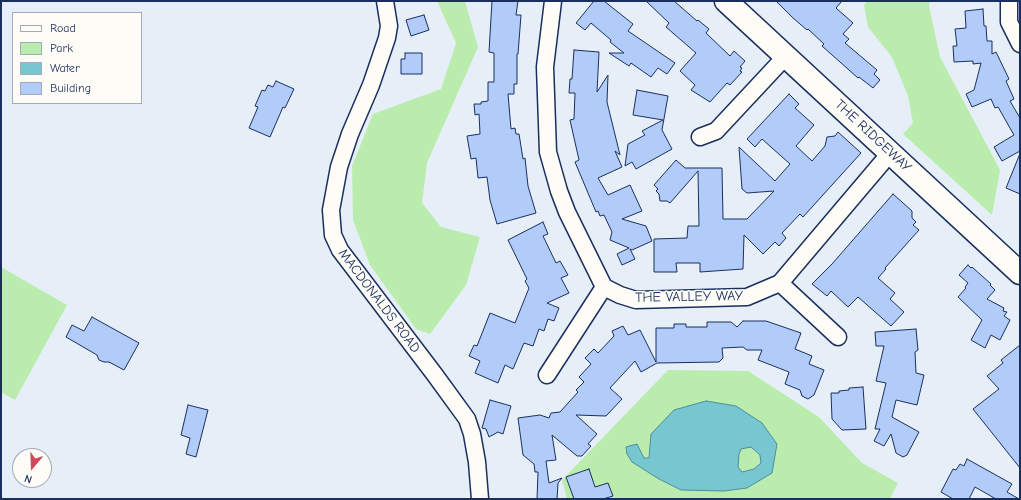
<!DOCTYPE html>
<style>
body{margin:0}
#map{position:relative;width:1021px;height:500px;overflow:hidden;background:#e6eef8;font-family:"Comic Neue",sans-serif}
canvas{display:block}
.frame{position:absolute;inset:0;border:2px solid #1b2f5e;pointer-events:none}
.legend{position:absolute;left:12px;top:12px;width:130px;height:92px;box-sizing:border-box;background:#fdfcf7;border:1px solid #a3aaba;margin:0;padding:5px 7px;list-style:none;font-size:12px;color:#1b2f5e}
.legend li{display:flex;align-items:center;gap:8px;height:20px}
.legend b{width:20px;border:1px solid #a3aaba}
.north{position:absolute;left:12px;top:448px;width:40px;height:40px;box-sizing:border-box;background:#fdfcf7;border:1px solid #a3aaba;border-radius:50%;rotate:199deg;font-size:11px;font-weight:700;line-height:16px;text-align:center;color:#1b2f5e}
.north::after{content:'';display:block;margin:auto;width:14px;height:18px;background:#d1495b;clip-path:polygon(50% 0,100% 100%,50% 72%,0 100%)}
</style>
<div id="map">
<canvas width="1021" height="500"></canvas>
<div class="frame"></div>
<ul class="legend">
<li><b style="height:5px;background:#fdfcf7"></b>Road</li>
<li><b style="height:11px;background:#baedad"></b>Park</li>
<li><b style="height:11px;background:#76c7d0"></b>Water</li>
<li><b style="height:11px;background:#b1ccf9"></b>Building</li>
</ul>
<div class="north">N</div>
</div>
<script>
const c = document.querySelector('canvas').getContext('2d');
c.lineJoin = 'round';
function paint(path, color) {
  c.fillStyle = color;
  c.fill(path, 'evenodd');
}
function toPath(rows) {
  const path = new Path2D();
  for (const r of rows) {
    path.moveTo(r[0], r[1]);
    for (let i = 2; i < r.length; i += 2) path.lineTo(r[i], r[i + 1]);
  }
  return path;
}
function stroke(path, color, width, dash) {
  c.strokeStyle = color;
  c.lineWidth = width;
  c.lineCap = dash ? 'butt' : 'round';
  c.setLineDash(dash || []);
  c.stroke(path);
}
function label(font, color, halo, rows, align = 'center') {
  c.font = font + ' "Comic Neue",sans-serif';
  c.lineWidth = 3;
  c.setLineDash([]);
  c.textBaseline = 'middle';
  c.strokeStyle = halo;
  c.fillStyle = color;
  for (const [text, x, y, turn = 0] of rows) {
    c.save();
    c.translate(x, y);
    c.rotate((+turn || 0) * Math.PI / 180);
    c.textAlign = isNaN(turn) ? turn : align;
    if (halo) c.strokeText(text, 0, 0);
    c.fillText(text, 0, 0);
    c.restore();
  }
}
const green = toPath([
 [437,1,465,1,478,47,427,163,422,203,441,227,480,237,466,285,430,334,416,329,370,265,353,220,352,166,373,114,441,89,456,43],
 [867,1,930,1,929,6,940,57,1000,170,992,215,903,134,913,123,908,96,892,57,868,27,864,5],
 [1,267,67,305,15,400,1,392],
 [668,370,748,371,819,417,862,463,898,483,890,499,567,499,562,480]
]);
const water = toPath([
 [706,401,736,406,762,423,777,444,772,473,747,488,724,491,681,490,659,479,632,462,627,454,626,447,637,444,644,458,649,458,651,434,674,410,706,401],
 [751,447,760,455,761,463,754,469,742,472,738,467,739,454,741,449,751,447]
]);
const building = toPath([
 [492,1,518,1,516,15,521,15,518,54,517,54,517,84,514,84,514,94,508,94,511,129,515,128,516,134,519,134,523,159,525,158,528,186,536,213,497,224,490,200,487,177,478,178,476,158,471,159,467,136,480,134,479,114,475,115,474,104,481,104,481,102,488,101,488,82,494,82,494,53,489,52,492,1],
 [594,1,604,1,633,24,628,31,675,63,667,74,658,68,651,77,631,63,629,66,609,53,624,53,610,42,611,40,591,23,585,30,576,23,594,1],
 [646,1,674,1,697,21,698,20,709,29,706,33,730,56,734,51,745,61,740,67,742,68,740,71,742,72,730,85,727,83,710,102,691,90,695,85,680,71,696,53,666,27,669,23,646,1],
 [776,1,842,1,836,8,853,23,843,34,849,39,845,43,877,70,874,74,880,80,873,88,859,77,858,78,822,46,824,44,808,29,807,30,793,18,776,1],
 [983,9,984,26,986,26,987,41,992,41,992,54,996,52,1009,79,1006,81,1014,99,1010,101,1020,118,1020,151,1002,161,994,147,1014,135,998,107,995,108,991,99,972,107,966,94,974,90,981,63,973,64,973,61,954,62,953,46,957,46,955,29,966,28,965,11,983,9],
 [424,15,429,30,411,36,406,20,424,15],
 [574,50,599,52,597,92,608,75,607,102,620,155,615,151,622,167,598,178,608,195,630,185,642,211,622,219,646,226,652,241,632,250,630,249,635,259,622,265,617,254,629,248,610,240,612,232,604,215,600,216,598,211,596,212,575,162,579,160,570,120,574,119,575,93,569,93,570,79,572,79,574,50],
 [405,53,422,53,422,74,401,74,401,59,405,59,405,53],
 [276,81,294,89,285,108,283,107,270,137,249,128,258,107,255,106,262,90,265,91,268,85,273,87,276,81],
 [637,90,668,96,662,130,672,149,636,169,632,162,625,166,628,144,645,135,642,131,663,120,633,115,637,90],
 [789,94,799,104,795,108,814,125,796,146,812,161,825,146,827,137,835,136,838,132,861,153,803,217,800,214,782,233,786,238,779,246,775,242,763,254,744,235,743,269,700,272,700,263,676,263,677,272,654,272,654,239,687,238,688,226,699,226,698,171,670,203,667,201,660,201,659,194,656,191,658,189,654,185,676,160,685,168,722,168,723,219,747,219,774,191,747,193,742,189,739,147,775,181,790,164,762,139,755,147,747,139,789,94],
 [1019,156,1020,156,1020,194,1006,188,1019,156],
 [893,194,912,211,912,218,916,222,913,225,919,230,885,268,886,269,878,278,895,293,890,299,904,312,891,326,858,297,848,307,831,291,827,296,812,284,832,264,893,194],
 [543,222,548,234,543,236,556,263,560,261,568,275,561,278,569,293,547,303,559,308,554,321,548,319,544,331,539,329,533,346,524,343,513,369,505,365,498,383,475,373,480,361,469,356,474,345,477,346,490,313,515,323,529,288,525,281,527,279,508,240,543,222],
 [968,265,971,268,972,267,991,284,990,285,995,290,987,299,1004,308,1003,311,1007,312,1004,316,1010,320,1000,340,991,335,985,348,971,340,982,320,958,297,966,288,965,287,968,283,959,275,968,265],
 [92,317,139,343,124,370,109,362,104,362,99,360,97,355,66,337,72,325,84,331,92,317],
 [743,321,766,321,801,333,795,349,812,356,809,364,824,370,814,395,808,399,802,396,800,390,785,384,789,372,758,360,762,350,747,350,743,347,722,348,723,358,719,362,657,363,641,372,635,361,610,388,622,399,606,416,576,415,597,434,588,444,591,446,582,456,577,456,552,435,556,460,546,461,549,483,562,478,558,483,557,499,537,499,538,472,535,472,534,464,523,455,518,418,540,415,549,418,551,413,560,412,578,392,576,390,584,382,579,377,591,364,585,358,594,349,598,353,614,336,612,331,623,326,628,335,640,330,656,362,656,328,674,328,674,324,686,324,686,327,707,327,707,322,731,322,737,327,743,321],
 [916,329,918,350,915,352,916,373,924,375,917,405,896,400,892,417,919,432,907,455,903,457,896,453,891,434,884,446,874,441,880,429,875,429,886,383,876,381,884,346,876,346,875,332,916,329],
 [1020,345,1020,468,973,409,999,389,987,376,1003,363,1001,360,1020,345],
 [863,387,866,429,842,430,832,419,831,393,839,393,839,391,849,390,849,388,863,387],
 [490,400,511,406,503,434,498,432,489,437,486,429,482,428,490,400],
 [188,405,208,410,196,457,186,454,190,438,181,435,188,405],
 [967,459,1012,484,1007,492,1019,499,996,499,975,487,969,499,953,499,941,492,953,469,956,470,960,464,964,466,967,459],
 [589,469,595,487,608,483,613,496,603,499,574,499,566,477,589,469]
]);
const street = toPath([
 [385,1,389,26,387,38,371,85,350,134,339,167,331,210,333,235,340,250,435,375,467,419,472,434,477,462,480,499],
 [553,1,545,67,548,152,559,191,567,212,604,287,620,295,636,300,747,297,780,283,891,152],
 [1009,1,1009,22,1020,44],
 [700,137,716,131,786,56],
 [780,283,838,337],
 [547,375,604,287]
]);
const secondary = toPath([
 [726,1,1020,273]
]);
const streetNames = [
 ["THE RIDGEWAY",873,136,43],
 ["THE VALLEY WAY",689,297,-1],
 ["MACDONALDS ROAD",379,301,53]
];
paint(green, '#baedad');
paint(water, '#76c7d0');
stroke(water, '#528aa2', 1);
paint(building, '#b1ccf9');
stroke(building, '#1b2f5e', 1);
stroke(street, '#1b2f5e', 19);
stroke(secondary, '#1b2f5e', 25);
stroke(street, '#fdfcf7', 16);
stroke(secondary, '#fdfcf7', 22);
label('14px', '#1b2f5e', '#fdfcf7', streetNames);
</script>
